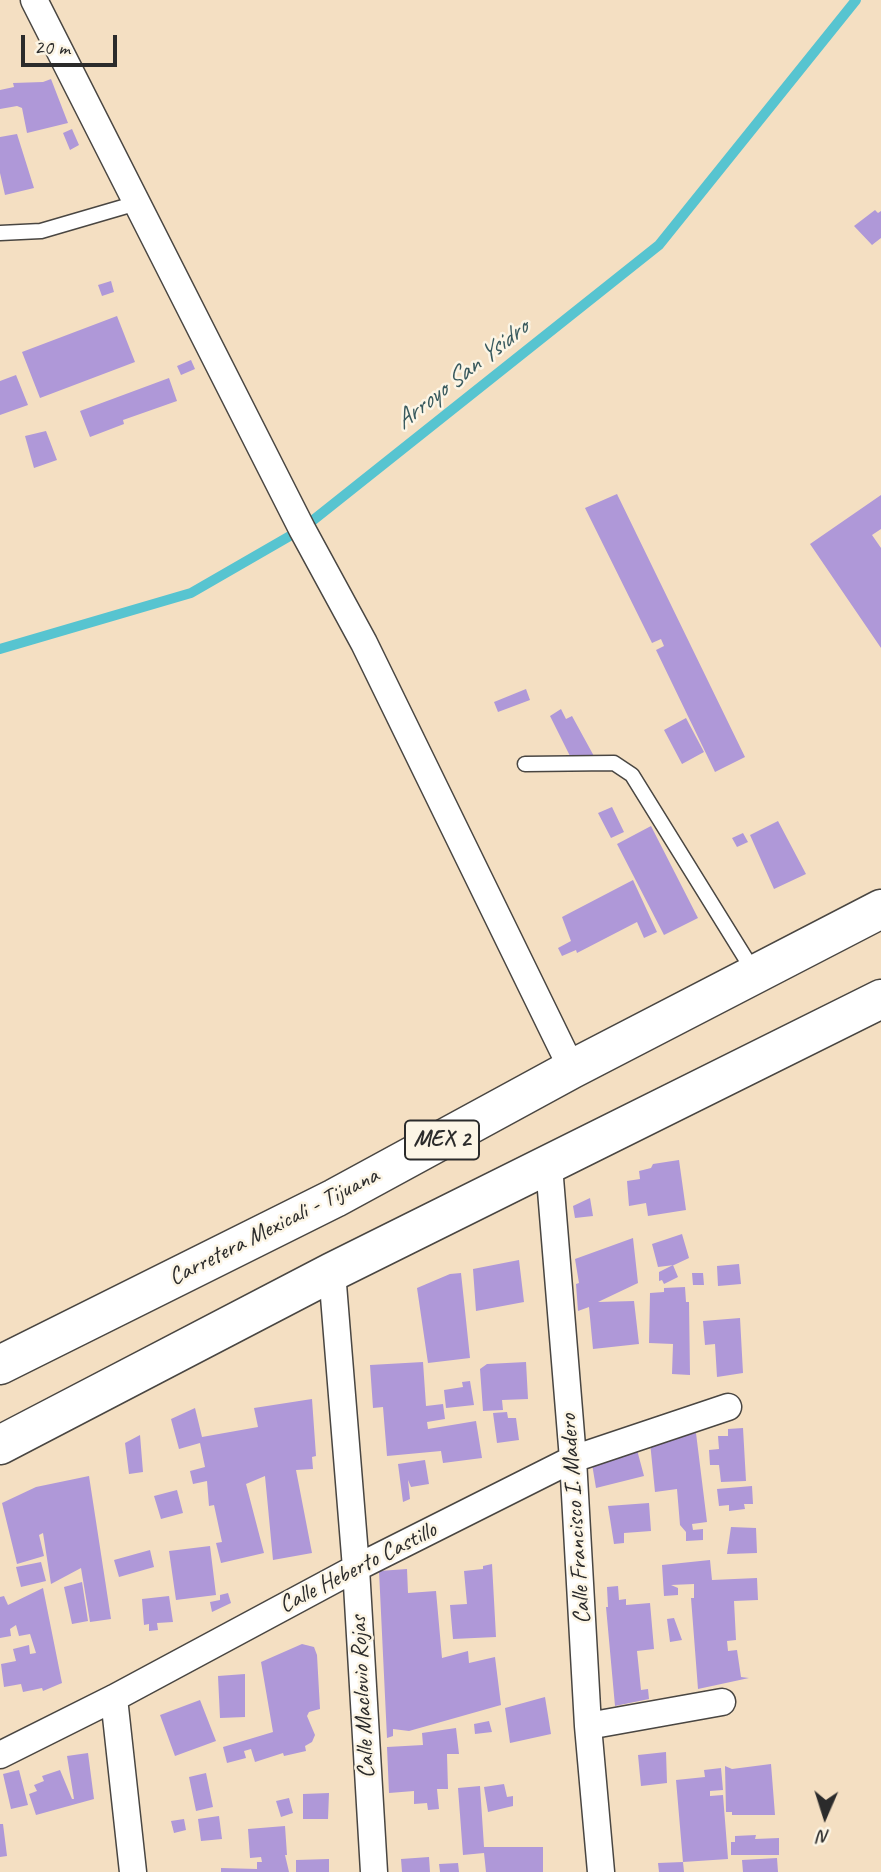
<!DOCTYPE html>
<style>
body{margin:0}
#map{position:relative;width:881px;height:1872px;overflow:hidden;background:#f4dfc2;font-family:Caveat,sans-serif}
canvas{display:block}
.north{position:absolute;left:790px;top:1781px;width:70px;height:70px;-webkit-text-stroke:5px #fcf5e5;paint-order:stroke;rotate:183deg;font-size:19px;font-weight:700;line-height:28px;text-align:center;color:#2b2b2b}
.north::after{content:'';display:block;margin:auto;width:24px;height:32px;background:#2b2b2b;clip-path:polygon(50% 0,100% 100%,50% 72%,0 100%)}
.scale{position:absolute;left:21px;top:35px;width:96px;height:32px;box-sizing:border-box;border:4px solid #2b2b2b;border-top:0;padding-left:9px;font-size:21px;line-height:24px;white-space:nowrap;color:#2b2b2b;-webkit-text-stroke:5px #fcf5e5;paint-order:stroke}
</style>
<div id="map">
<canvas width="881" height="1872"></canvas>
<div class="north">N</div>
<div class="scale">20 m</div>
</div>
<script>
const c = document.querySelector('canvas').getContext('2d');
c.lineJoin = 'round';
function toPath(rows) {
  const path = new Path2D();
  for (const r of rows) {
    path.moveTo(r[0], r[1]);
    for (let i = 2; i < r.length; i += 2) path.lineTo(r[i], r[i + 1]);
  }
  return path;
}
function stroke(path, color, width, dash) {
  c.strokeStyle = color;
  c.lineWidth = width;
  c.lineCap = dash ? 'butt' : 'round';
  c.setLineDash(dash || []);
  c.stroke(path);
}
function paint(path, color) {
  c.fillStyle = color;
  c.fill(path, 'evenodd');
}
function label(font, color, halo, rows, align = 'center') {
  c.font = font + ' Caveat,sans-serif';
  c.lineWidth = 5;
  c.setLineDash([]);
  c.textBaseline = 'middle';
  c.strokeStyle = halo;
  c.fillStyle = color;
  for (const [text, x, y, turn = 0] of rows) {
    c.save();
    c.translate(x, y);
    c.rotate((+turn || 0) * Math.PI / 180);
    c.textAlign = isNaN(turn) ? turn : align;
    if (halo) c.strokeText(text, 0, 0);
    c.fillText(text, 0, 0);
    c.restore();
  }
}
const stream = toPath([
 [0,649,191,593,302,529,659,245,856,0]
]);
const building = toPath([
 [51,79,68,123,27,133,22,108,17,106,0,109,0,90,14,87,13,83,43,82],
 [72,129,79,145,70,150,63,133],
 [17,134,34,188,5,195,0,173,0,137],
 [875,210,878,213,881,211,881,238,872,245,854,226],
 [111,281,114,292,102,296,98,285],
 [117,316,135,362,40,398,22,352],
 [191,360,195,369,181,375,177,366],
 [16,375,28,405,0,415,0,381],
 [169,378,177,401,123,420,124,424,90,437,80,411],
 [46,431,57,460,34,468,25,436],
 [617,494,745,757,715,772,656,650,664,646,661,639,652,643,585,508],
 [881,495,881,529,872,535,881,548,881,648,810,544],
 [526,689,530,700,498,712,494,702],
 [561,709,566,719,572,716,595,758,576,768,550,716],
 [686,718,704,752,682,764,664,730],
 [612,807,624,832,611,838,598,813],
 [778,821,806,874,774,889,750,835],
 [651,826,698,918,664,935,617,844],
 [743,833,748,842,737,847,732,838],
 [633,880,657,932,644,938,637,922,577,953,576,950,562,956,558,948,571,941,562,917],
 [679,1160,686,1210,648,1216,646,1203,629,1206,627,1181,640,1179,639,1171,651,1168,653,1164],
 [590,1198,593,1216,575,1218,573,1206],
 [682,1234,689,1258,674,1265,658,1267,652,1244],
 [633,1238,638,1283,598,1302,634,1301,639,1344,593,1349,589,1307,578,1311,576,1284,579,1283,575,1259],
 [519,1260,524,1302,476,1311,473,1269],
 [739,1264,741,1284,718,1286,717,1266],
 [673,1265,678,1277,664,1284,662,1280,659,1281,659,1272],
 [461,1273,470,1358,428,1363,417,1288,450,1274],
 [692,1273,703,1273,704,1285,693,1285],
 [685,1287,686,1302,689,1302,690,1375,672,1374,673,1344,649,1343,650,1293,664,1292,664,1288],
 [740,1318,743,1373,717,1377,715,1344,705,1345,703,1321],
 [423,1362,426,1406,443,1404,445,1419,427,1422,428,1429,476,1421,482,1458,443,1463,441,1451,387,1456,383,1407,373,1408,370,1365],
 [526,1362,528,1399,502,1400,503,1410,483,1411,480,1369,487,1364],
 [470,1381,474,1405,446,1408,444,1390,463,1387,462,1382],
 [312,1399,316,1456,312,1457,313,1469,296,1470,312,1553,273,1560,265,1476,246,1484,264,1553,221,1563,216,1543,222,1542,214,1505,209,1506,207,1481,193,1484,190,1471,205,1467,200,1443,179,1449,171,1419,195,1408,202,1437,258,1427,254,1408],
 [507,1412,508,1418,516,1418,519,1440,497,1443,493,1413],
 [743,1428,746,1481,721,1482,719,1465,710,1465,709,1450,719,1449,718,1436,728,1436,728,1429],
 [696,1433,707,1522,692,1524,693,1530,703,1529,703,1540,686,1541,686,1532,680,1525,677,1489,655,1492,650,1442],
 [140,1435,143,1472,129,1474,125,1443],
 [636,1446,644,1476,596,1488,591,1458],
 [425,1460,429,1484,411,1487,408,1480,410,1499,403,1502,398,1464],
 [89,1476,111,1619,90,1622,81,1568,51,1584,43,1533,39,1535,44,1556,17,1564,2,1503,36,1487],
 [752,1486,753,1504,744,1504,745,1509,729,1511,729,1505,719,1506,717,1489],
 [177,1490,183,1513,161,1519,154,1496],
 [649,1503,651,1531,624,1533,624,1543,614,1544,608,1506],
 [731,1527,756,1528,757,1553,727,1554],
 [210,1546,216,1595,176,1600,169,1551],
 [150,1550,154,1567,119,1577,114,1560],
 [710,1560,712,1580,757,1578,758,1600,734,1601,736,1640,727,1641,728,1651,737,1650,741,1677,749,1678,698,1689,691,1598,694,1598,694,1584,671,1585,678,1588,678,1595,664,1596,662,1565],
 [41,1562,46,1581,21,1587,16,1567],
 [492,1564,496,1637,453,1639,450,1605,467,1604,464,1571,483,1569,483,1566],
 [407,1569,408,1593,436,1591,442,1658,468,1651,469,1663,495,1657,501,1705,409,1731,393,1729,393,1736,387,1738,379,1571],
 [82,1582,88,1621,72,1624,64,1587],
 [618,1586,619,1600,626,1599,626,1605,650,1603,654,1649,637,1651,641,1690,648,1689,649,1699,615,1706,606,1607,608,1607,607,1587],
 [43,1588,62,1683,43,1691,42,1688,23,1692,21,1684,4,1687,1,1664,16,1661,13,1649,29,1645,30,1654,36,1653,30,1634,19,1636,16,1625,10,1629,11,1636,0,1638,0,1597,4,1596,8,1605],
 [228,1593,231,1603,212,1612,210,1602,220,1600,220,1595],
 [169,1596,173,1622,157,1623,158,1630,149,1631,149,1624,144,1625,142,1599],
 [674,1618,682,1640,670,1642,667,1619],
 [302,1644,314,1647,317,1655,320,1709,309,1712,307,1716,315,1735,312,1742,305,1746,306,1751,284,1756,283,1753,255,1762,251,1749,244,1751,246,1758,227,1763,223,1747,273,1732,261,1662],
 [245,1674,245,1717,220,1718,218,1676],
 [545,1697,551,1734,510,1743,505,1708],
 [200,1700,216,1741,175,1756,160,1715],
 [489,1721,492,1732,475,1734,474,1724],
 [456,1728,459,1754,447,1754,448,1789,437,1789,439,1809,428,1810,427,1803,414,1804,414,1791,389,1793,387,1747,423,1745,422,1733],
 [666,1752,667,1783,641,1786,638,1755],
 [88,1753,94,1799,36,1815,29,1794,37,1791,34,1785,44,1781,42,1776,60,1770,72,1799,74,1799,67,1756],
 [771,1764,775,1815,732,1815,732,1812,726,1812,725,1766,732,1769],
 [721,1768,723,1790,710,1791,710,1796,723,1795,728,1859,683,1862,676,1780,705,1777,704,1770],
 [19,1770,28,1805,11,1809,3,1774],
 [206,1773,213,1807,196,1811,189,1777],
 [504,1784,507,1797,513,1796,513,1806,488,1812,484,1787],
 [480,1786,484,1847,543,1847,543,1872,486,1872,484,1853,463,1855,458,1788],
 [329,1793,328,1819,303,1819,303,1794],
 [289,1798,293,1813,281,1817,276,1801],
 [219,1816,222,1839,201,1841,198,1819],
 [184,1819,186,1830,174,1833,171,1821],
 [0,1824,3,1824,7,1856,0,1857],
 [285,1826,287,1855,285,1855,289,1872,221,1872,221,1868,257,1869,257,1862,262,1862,261,1857,250,1858,248,1829],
 [756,1835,755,1839,779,1838,779,1855,731,1855,731,1842,735,1842,735,1836],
 [429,1857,430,1872,402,1872,401,1859],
 [777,1858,778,1872,743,1872,742,1860],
 [329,1859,329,1872,296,1872,296,1860],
 [683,1862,684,1872,659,1872,658,1863],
 [458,1863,459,1872,440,1872,439,1864]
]);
const service = toPath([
 [0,233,41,231,137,203],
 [525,764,614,763,632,775,754,972]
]);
const minor = toPath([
 [34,0,302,529,364,643,572,1069],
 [549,1166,573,1459,588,1726,601,1872],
 [332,1272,356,1568,374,1872],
 [114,1698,133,1872],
 [588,1726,722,1702],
 [0,1755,114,1698,356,1568,573,1459,728,1407]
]);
const primary = toPath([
 [0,1365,335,1198,572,1069,881,909],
 [0,1445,332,1272,881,999]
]);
const shields = [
 [442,1140,74]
];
const shieldNames = [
 ["MEX 2",442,1140]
];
const streetNames = [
 ["Carretera Mexicali - Tijuana",274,1227,-27],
 ["Calle Francisco I. Madero",576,1519,-94],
 ["Calle Heberto Castillo",358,1568,-27],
 ["Calle Maclovio Rojas",363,1697,-93]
];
const waterNames = [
 ["Arroyo San Ysidro",462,375,-38]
];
stroke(stream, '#57c4d0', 10);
paint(building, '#af98d8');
stroke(service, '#494642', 17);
stroke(minor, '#494642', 29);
stroke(primary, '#494642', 41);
stroke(service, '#fff', 14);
stroke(minor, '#fff', 26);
stroke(primary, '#fff', 38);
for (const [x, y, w] of shields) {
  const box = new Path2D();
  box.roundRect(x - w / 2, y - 19.5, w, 39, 5);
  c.fillStyle = '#fcf5e5';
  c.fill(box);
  stroke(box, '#2b2b2b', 2);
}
label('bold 23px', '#2b2b2b', null, shieldNames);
label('24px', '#2b2b2b', '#fcf5e5', streetNames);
label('italic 26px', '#38595d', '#fcf5e5', waterNames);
</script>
